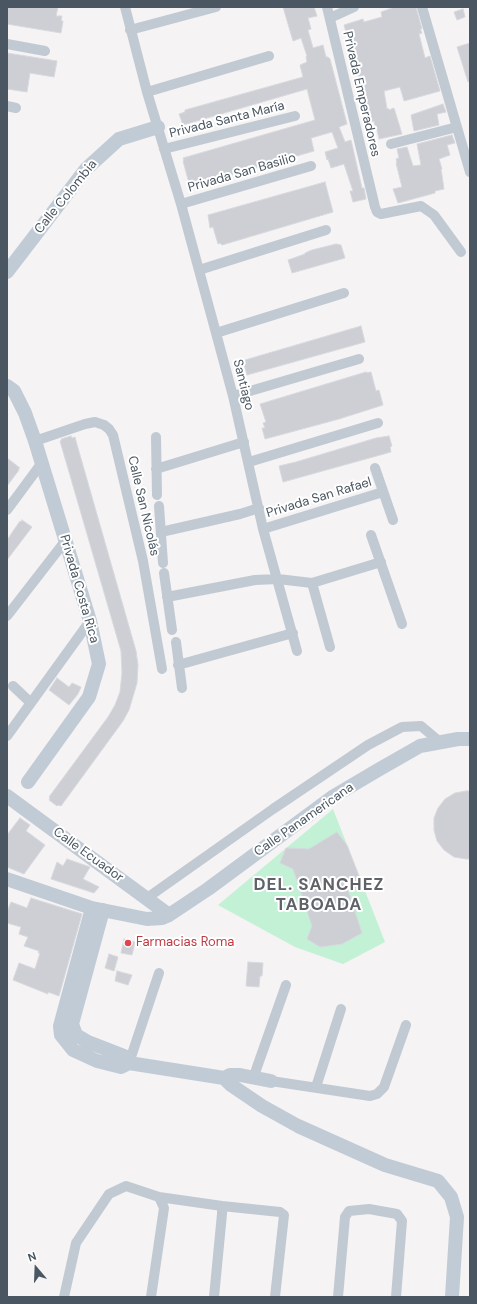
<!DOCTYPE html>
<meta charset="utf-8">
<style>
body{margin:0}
#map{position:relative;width:477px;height:1304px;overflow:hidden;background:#f5f3f3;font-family:"DM Sans",sans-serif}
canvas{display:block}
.frame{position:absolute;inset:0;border:8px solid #4a5661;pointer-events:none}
.north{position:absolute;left:16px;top:1248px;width:40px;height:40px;-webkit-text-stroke:3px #fff;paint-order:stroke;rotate:341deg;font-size:11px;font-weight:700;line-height:16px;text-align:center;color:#4a5661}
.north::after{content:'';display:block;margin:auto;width:14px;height:18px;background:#4a5661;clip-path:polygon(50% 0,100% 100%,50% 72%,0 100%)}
</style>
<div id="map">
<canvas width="477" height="1304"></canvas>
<div class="frame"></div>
<div class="north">N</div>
</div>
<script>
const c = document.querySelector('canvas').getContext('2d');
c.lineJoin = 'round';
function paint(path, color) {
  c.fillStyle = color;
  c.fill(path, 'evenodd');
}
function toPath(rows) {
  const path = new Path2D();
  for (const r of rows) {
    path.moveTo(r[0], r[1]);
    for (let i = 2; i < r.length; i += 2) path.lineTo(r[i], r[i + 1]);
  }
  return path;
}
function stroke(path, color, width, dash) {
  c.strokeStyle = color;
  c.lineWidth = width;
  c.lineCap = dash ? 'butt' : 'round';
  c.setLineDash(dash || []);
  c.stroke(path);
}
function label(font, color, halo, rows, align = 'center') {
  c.font = font + ' "DM Sans",sans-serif';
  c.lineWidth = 4;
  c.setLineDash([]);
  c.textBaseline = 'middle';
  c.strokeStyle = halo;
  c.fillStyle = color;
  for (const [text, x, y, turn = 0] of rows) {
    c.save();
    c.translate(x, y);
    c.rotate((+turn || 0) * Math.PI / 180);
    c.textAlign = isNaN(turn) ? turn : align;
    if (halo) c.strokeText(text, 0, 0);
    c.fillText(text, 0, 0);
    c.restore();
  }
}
const green = toPath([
 [333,809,385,942,343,964,295,947,218,905]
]);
const building = toPath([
 [7,7,58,7,56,16,62,16,61,21,63,21,61,33,7,24,7,7],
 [283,7,314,7,317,16,308,18,311,29,308,30,313,48,323,45,326,57,328,57,330,59,347,124,339,127,345,142,351,140,362,188,364,188,366,199,353,202,350,191,353,191,344,164,331,168,328,159,327,160,325,152,338,148,332,132,311,138,314,151,190,187,183,161,184,160,183,158,315,120,307,89,183,125,179,114,185,112,185,110,303,77,300,65,307,62,306,57,307,56,301,38,293,41,283,7],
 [395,7,416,7,422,29,420,29,422,33,419,34,425,58,430,56,440,91,404,101,400,87,384,91,387,109,388,108,389,110,394,108,402,134,379,139,377,130,376,130,374,121,371,122,344,25,363,19,364,22,382,17,381,12,395,7],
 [463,9,465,17,457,20,454,12,463,9],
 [470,43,470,81,468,82,457,47,470,43],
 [7,53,57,61,54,77,30,73,27,92,7,89,7,53],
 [443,104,446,112,437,114,439,125,414,131,411,115,443,104],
 [452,135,455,143,447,145,450,155,439,159,442,169,441,169,444,189,435,191,435,193,398,203,393,189,402,187,396,163,397,163,396,159,399,158,397,149,407,147,413,166,421,165,417,144,452,135],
 [325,182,333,212,222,245,220,243,218,244,213,227,210,228,208,215,325,182],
 [336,244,341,245,345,258,292,273,288,260,305,254,305,253,312,250,336,244],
 [361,326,365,342,247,375,244,364,246,364,245,360,361,326],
 [366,372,366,373,371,372,376,391,379,390,383,405,339,419,265,439,262,428,265,428,263,423,266,422,260,404,366,372],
 [71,436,72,438,75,437,76,441,136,651,138,665,137,683,129,710,123,721,61,806,58,805,57,806,49,800,50,798,49,797,108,717,115,705,120,692,122,673,121,651,60,441,62,440,61,439,71,436],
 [389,436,392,446,390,447,391,452,283,482,279,466,296,462,376,438,389,436],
 [7,458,20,468,18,469,19,470,7,486,7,458],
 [22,520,32,527,7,560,7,540,20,521,21,522,22,520],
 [57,678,69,687,72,683,81,687,78,694,69,705,49,690,57,678],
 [466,791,470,791,470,859,466,859,454,857,444,850,437,841,434,830,434,818,438,808,445,799,455,793,466,791],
 [20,818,30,825,26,831,45,845,24,874,7,867,7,835,20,818],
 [337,832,347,845,361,881,347,887,362,933,342,944,320,947,307,939,312,926,293,869,280,863,286,848,309,849,337,832],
 [67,859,90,867,83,879,99,887,94,893,51,879,57,862,63,866,67,859],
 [31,898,82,914,59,996,48,992,48,994,13,980,19,963,35,969,40,953,38,953,39,951,24,946,28,937,19,934,21,927,7,923,7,912,11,902,27,908,31,898],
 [124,939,135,942,132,955,121,953,124,939],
 [109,954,118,957,114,971,105,968,109,954],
 [248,962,263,963,262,976,260,976,259,987,246,986,248,962],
 [117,971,132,975,128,985,115,981,117,971]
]);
const street = toPath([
 [125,7,147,92,181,204,216,333,233,396,263,529,297,651],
 [327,7,375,207,377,212,381,214,421,206,434,215,461,252],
 [422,7,470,172],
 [330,18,354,7],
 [130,30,216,7],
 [7,44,45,51],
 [147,92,269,56],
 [7,106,16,108],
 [391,144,457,127],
 [164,149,295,116],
 [181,204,311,166],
 [199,270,326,230],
 [216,333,344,293],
 [233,396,359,359],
 [156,437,157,495],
 [35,441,85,424,95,422,104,425,109,429,113,435,143,561,162,669],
 [249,462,378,423],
 [375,468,393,520],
 [156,469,244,442],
 [159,506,163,563],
 [7,510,41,464],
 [263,529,383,492],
 [161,532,240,514,259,508],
 [371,535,402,624],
 [164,573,172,630],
 [312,583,330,647],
 [167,597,255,580,278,579,312,583,381,562],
 [7,616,66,540],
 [176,642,182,688],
 [178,665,293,633],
 [13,686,31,703],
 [7,736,90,621],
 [147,898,273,809,368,745,402,727,421,726,440,742],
 [129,1063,159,973],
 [255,1078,256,1070,286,985],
 [271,1081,370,1096,377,1094,384,1087,406,1025],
 [316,1087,341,1009],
 [159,1197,222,1206,222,1214,214,1297],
 [222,1206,280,1212,284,1215,275,1297],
 [64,1297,76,1243,109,1194,126,1186,159,1197,164,1208,151,1297],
 [338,1297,345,1217,349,1211,369,1209,397,1214,402,1221,396,1297]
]);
const secondary = toPath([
 [7,272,86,169,119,139,158,127],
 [7,386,14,391,25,413,35,441,90,621,99,664,89,697,28,782],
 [7,796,169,915],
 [7,879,92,908,147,919,162,918,169,915,208,889,334,796,378,770,420,746,458,739,470,739],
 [92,908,60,1026,61,1035,73,1050,97,1061,121,1067,129,1063,224,1078,230,1075,240,1075,271,1081],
 [103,910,72,1024,76,1035,88,1042,124,1056,129,1063],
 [224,1078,231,1085,262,1106,298,1126,385,1165,438,1181,451,1197,457,1217,452,1297]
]);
const markers = [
 [128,943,4,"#e0444e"]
];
const streetNames = [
 ["Privada Emperadores",361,94,77],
 ["Privada Santa María",227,120,-14],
 ["Privada San Basilio",242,173,-16],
 ["Calle Colombia",66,197,-51],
 ["Santiago",243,385,76],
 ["Privada San Rafael",319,498,-17],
 ["Calle San Nicolás",143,506,77],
 ["Privada Costa Rica",79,589,74],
 ["Calle Panamericana",304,820,-35],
 ["Calle Ecuador",88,855,36]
];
const healthNames = [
 ["Farmacias Roma",136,943]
];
const districtNames = [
 ["DEL. SANCHEZ",319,886],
 ["TABOADA",319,906]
];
paint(green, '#c3f1d5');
paint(building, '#cdcfd5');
stroke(building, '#d7d9de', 1);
stroke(street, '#c1cad2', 10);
stroke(secondary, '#c1cbd6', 14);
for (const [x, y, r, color] of markers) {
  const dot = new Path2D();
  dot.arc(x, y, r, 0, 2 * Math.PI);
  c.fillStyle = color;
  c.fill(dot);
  stroke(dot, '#fff', 1.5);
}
label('13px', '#4a5661', '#fff', streetNames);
label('13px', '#be3a42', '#fff', healthNames, 'left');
c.letterSpacing = '1px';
label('bold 17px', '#5f6368', '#fff', districtNames);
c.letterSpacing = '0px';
</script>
